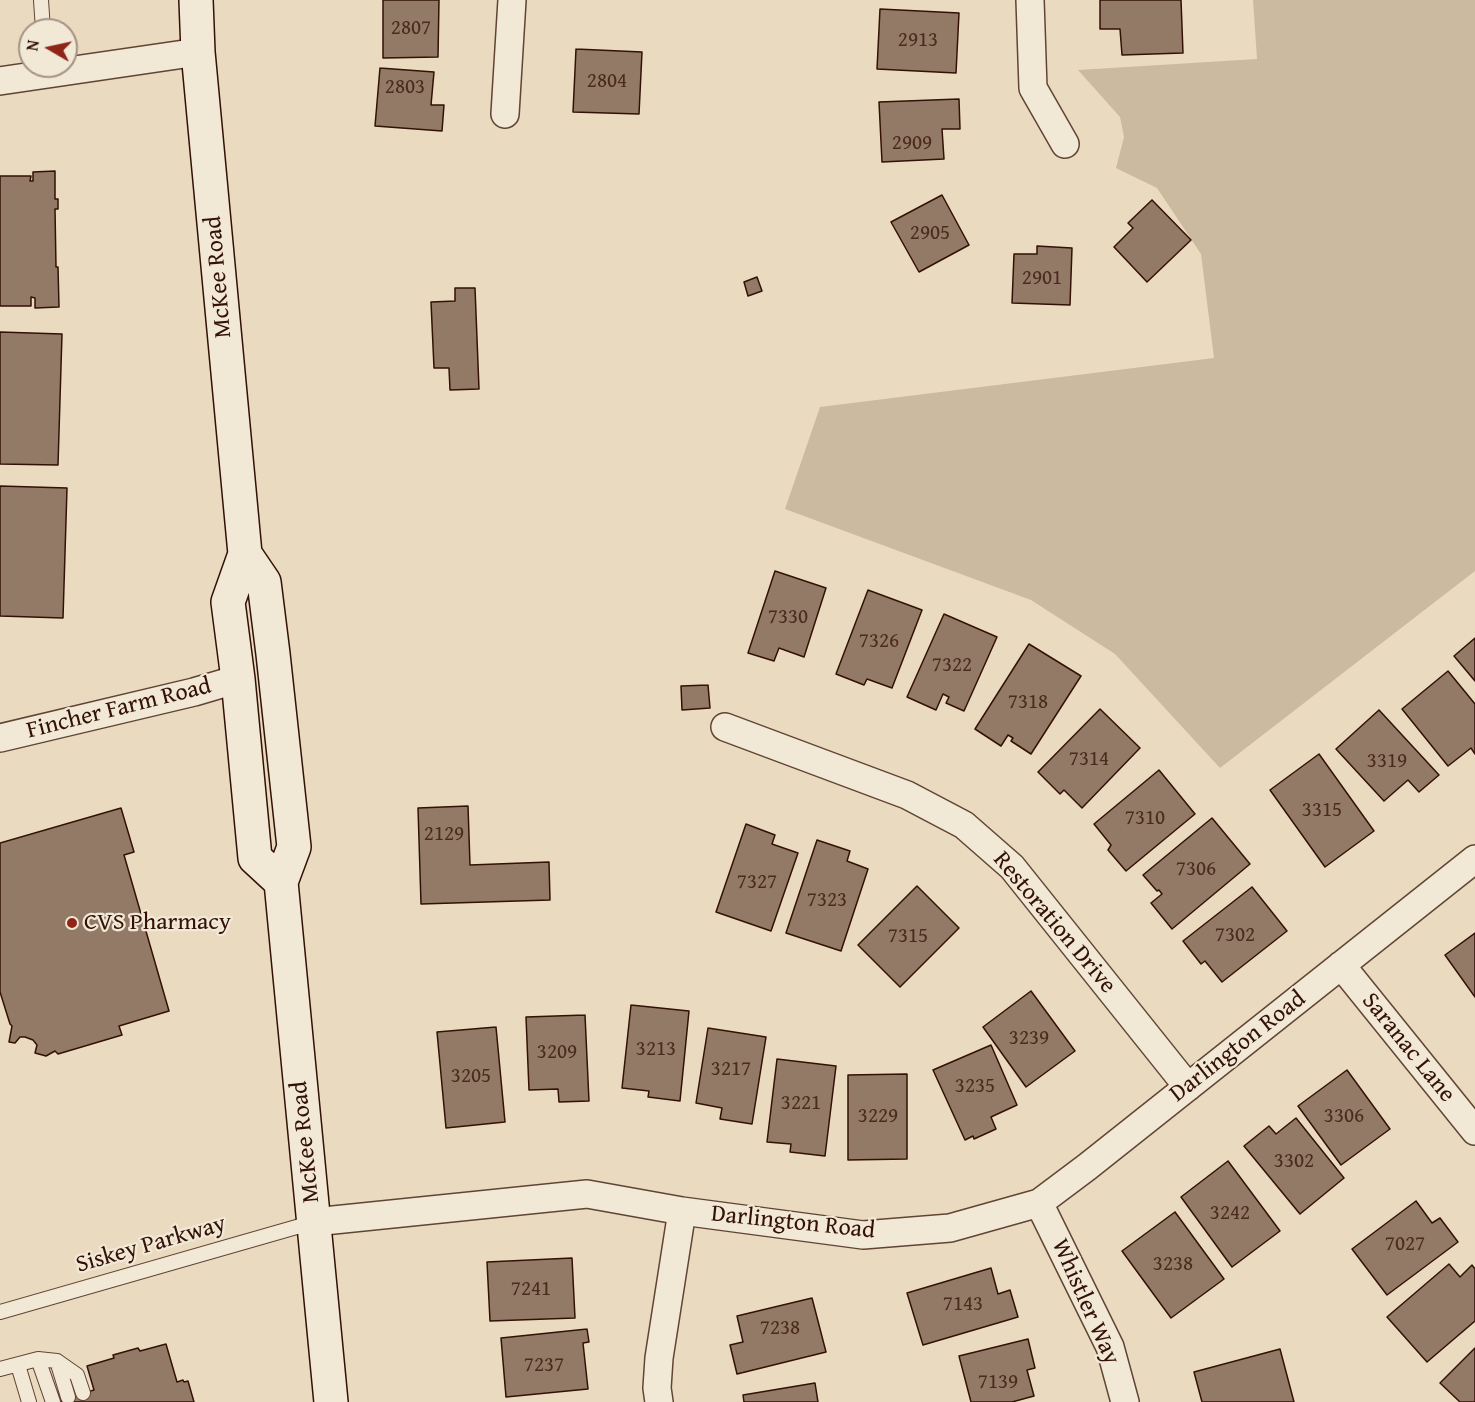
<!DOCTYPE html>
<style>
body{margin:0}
#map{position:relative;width:1475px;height:1402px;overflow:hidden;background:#eadbc0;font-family:"Gentium Book Plus",serif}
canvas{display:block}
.north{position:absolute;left:18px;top:18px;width:60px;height:60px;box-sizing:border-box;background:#f1e8d6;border:2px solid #a59283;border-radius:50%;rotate:279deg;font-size:16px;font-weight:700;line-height:24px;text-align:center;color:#331106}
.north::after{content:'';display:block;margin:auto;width:21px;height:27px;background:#8f2418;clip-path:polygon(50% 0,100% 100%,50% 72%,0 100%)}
</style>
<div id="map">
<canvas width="1475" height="1402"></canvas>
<div class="north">N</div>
</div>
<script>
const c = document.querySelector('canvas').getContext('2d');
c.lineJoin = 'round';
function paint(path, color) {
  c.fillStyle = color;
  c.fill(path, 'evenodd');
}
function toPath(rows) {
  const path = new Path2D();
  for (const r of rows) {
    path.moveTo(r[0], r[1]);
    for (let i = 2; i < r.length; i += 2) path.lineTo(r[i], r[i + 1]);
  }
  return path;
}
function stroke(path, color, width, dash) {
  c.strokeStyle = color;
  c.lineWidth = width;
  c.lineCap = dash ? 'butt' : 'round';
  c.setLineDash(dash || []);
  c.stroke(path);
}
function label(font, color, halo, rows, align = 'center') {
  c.font = font + ' "Gentium Book Plus",serif';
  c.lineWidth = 4.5;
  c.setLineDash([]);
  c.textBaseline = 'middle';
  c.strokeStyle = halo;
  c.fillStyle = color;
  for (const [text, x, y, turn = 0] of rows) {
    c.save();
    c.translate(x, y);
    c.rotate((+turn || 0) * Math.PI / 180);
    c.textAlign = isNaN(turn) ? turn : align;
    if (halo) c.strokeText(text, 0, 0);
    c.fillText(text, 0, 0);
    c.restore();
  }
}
const green = toPath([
 [1253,0,1475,0,1475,571,1220,768,1115,654,1031,600,785,509,820,407,1214,358,1201,254,1157,188,1116,168,1124,137,1120,117,1078,70,1257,59]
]);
const building = toPath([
 [383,0,439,0,438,57,383,58,383,0],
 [1100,0,1181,0,1183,53,1122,55,1120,29,1100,29,1100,0],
 [880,9,959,13,956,73,877,69,880,9],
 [576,49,642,52,639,114,573,112,576,49],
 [380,68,434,72,431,105,444,105,442,131,375,126,380,68],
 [959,99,960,129,942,129,944,159,882,162,879,102,959,99],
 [55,171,55,199,58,199,58,209,55,209,56,267,58,267,59,307,35,308,35,298,31,297,31,306,0,306,0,176,31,176,30,181,33,181,33,172,55,171],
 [942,195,969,245,919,272,891,222,942,195],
 [1152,200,1191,240,1147,282,1114,247,1133,228,1128,223,1152,200],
 [1037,246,1072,248,1070,305,1012,303,1014,254,1037,254,1037,246],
 [757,277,762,291,748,296,744,282,757,277],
 [455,288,475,288,479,389,450,390,449,368,434,368,431,302,455,301,455,288],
 [0,332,62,334,58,465,0,464,0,332],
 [0,486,67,488,63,618,0,616,0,486],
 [775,571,826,588,804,657,779,648,774,661,748,653,775,571],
 [868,590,922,610,892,688,867,679,864,685,836,674,868,590],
 [944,614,997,637,964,711,946,703,949,697,943,694,936,710,907,697,944,614],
 [1475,638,1475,681,1454,656,1475,638],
 [1029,644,1081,676,1031,754,1011,741,1013,738,1008,735,1001,746,975,729,1029,644],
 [1448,671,1475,704,1475,754,1471,748,1448,766,1402,709,1448,671],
 [708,685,710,708,682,710,681,686,708,685],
 [1100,709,1140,748,1082,808,1064,790,1060,794,1038,772,1100,709],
 [1379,710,1439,775,1419,792,1408,780,1384,801,1336,749,1379,710],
 [1319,754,1374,831,1325,867,1270,790,1319,754],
 [1159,770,1195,814,1126,871,1108,850,1111,845,1094,824,1159,770],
 [468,806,470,865,549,862,550,900,421,904,418,808,468,806],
 [121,808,134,852,124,855,169,1011,119,1026,122,1035,58,1054,55,1051,46,1056,35,1053,37,1045,33,1040,25,1037,20,1037,15,1043,9,1042,12,1026,10,1024,0,992,0,843,121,808],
 [1212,818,1250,864,1172,929,1151,903,1162,894,1159,890,1157,891,1143,875,1212,818],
 [746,824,775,835,772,844,798,853,771,931,716,912,746,824],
 [817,840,850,851,847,861,868,869,841,951,786,933,817,840],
 [917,886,959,928,900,987,858,945,917,886],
 [1252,887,1287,931,1222,982,1205,961,1201,964,1183,941,1252,887],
 [1475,933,1475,997,1445,955,1475,933],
 [1031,991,1075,1051,1026,1087,983,1027,1031,991],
 [631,1005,689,1011,680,1101,648,1097,649,1091,622,1088,631,1005],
 [585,1015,589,1101,559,1102,558,1089,529,1090,526,1017,585,1015],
 [496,1027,505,1122,446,1128,437,1032,496,1027],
 [708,1028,766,1037,752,1124,720,1119,722,1108,696,1103,708,1028],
 [991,1045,1017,1105,991,1117,996,1129,974,1139,973,1136,965,1140,933,1070,991,1045],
 [777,1059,836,1066,825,1156,790,1152,791,1144,767,1142,777,1059],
 [1347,1070,1390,1129,1341,1165,1298,1106,1347,1070],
 [907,1074,907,1159,848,1160,848,1075,907,1074],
 [1296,1118,1344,1178,1300,1214,1244,1146,1269,1126,1276,1134,1296,1118],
 [1228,1161,1280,1231,1232,1267,1181,1197,1228,1161],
 [1416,1201,1432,1223,1440,1218,1458,1242,1387,1295,1352,1249,1416,1201],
 [1175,1212,1224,1279,1171,1318,1122,1251,1175,1212],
 [572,1258,575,1318,490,1321,487,1262,572,1258],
 [1449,1264,1460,1277,1472,1265,1475,1269,1475,1321,1427,1362,1387,1317,1449,1264],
 [991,1268,998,1294,1010,1290,1018,1317,923,1345,907,1293,991,1268],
 [812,1298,826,1352,737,1374,730,1345,743,1342,737,1316,812,1298],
 [587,1329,589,1342,583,1343,588,1389,506,1397,501,1338,587,1329],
 [1028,1339,1035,1368,1027,1370,1034,1396,1012,1402,971,1402,959,1356,1028,1339],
 [166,1344,177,1382,183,1380,184,1382,188,1381,194,1402,52,1402,94,1390,87,1366,114,1358,113,1355,138,1348,140,1351,166,1344],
 [1475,1348,1475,1402,1460,1402,1440,1383,1475,1348],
 [1280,1349,1294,1402,1202,1402,1194,1372,1280,1349],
 [815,1383,818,1402,744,1402,743,1395,815,1383]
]);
const lane = toPath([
 [41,0,43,30],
 [0,1312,314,1222],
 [38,1359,57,1361,68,1397],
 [57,1361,77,1375,83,1393],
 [18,1365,29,1402],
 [0,1369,38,1359,53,1402]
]);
const street = toPath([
 [1030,0,1033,88,1065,144],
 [0,81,198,52],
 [505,114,512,0],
 [725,727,907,795,964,825,1012,867,1188,1087],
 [0,738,194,692,238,679],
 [1341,965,1475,1131],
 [1039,1203,1110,1347,1125,1402],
 [314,1222,587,1194,682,1211,863,1235,950,1228,1039,1203,1087,1167,1475,859],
 [659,1402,657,1388,659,1358,682,1211]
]);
const secondary = toPath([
 [196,0,198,52,245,554,228,602,238,679,255,858,281,882],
 [245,554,264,582,273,654,294,847,281,882,331,1402]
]);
const markers = [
 [72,923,6,"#8f2418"]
];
const numberNames = [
 ["2807",411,29],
 ["2913",918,41],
 ["2804",607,82],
 ["2803",405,88],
 ["2909",912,144],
 ["2905",930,234],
 ["2901",1042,279],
 ["7330",788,618],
 ["7326",879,642],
 ["7322",952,666],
 ["7318",1028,703],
 ["7314",1089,760],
 ["3319",1387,762],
 ["3315",1322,811],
 ["7310",1145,819],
 ["2129",444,835],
 ["7306",1196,870],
 ["7327",757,883],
 ["7323",827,901],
 ["7302",1235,936],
 ["7315",908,937],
 ["3239",1029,1039],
 ["3213",656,1050],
 ["3209",557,1053],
 ["3217",731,1070],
 ["3205",471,1077],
 ["3235",975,1087],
 ["3221",801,1104],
 ["3229",878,1117],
 ["3306",1344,1117],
 ["3302",1294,1162],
 ["3242",1230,1214],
 ["7027",1405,1245],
 ["3238",1173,1265],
 ["7241",531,1290],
 ["7143",963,1305],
 ["7238",780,1329],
 ["7237",544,1366],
 ["7139",998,1383]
];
const streetNames = [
 ["McKee Road",219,277,-95],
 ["Fincher Farm Road",119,709,-14],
 ["Restoration Drive",1054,923,50],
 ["Darlington Road",1238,1047,-38],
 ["Saranac Lane",1408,1048,51],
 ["McKee Road",306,1142,-96],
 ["Darlington Road",793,1223,6],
 ["Siskey Parkway",151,1245,-16],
 ["Whistler Way",1085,1302,66]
];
const poiNames = [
 ["CVS Pharmacy",84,923]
];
paint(green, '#cbb9a0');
paint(building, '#927a67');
stroke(building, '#331106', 1.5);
stroke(lane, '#614434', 16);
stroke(street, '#614434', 30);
stroke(secondary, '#331106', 36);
stroke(lane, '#f1e8d6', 14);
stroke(street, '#f1e8d6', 27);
stroke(secondary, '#f1e8d6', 33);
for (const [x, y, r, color] of markers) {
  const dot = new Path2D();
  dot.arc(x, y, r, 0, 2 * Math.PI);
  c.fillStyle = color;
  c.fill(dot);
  stroke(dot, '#f1e8d6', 2);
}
label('21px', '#4b2b1e', null, numberNames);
label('24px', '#331106', '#f1e8d6', streetNames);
label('24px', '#331106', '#f1e8d6', poiNames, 'left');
</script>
